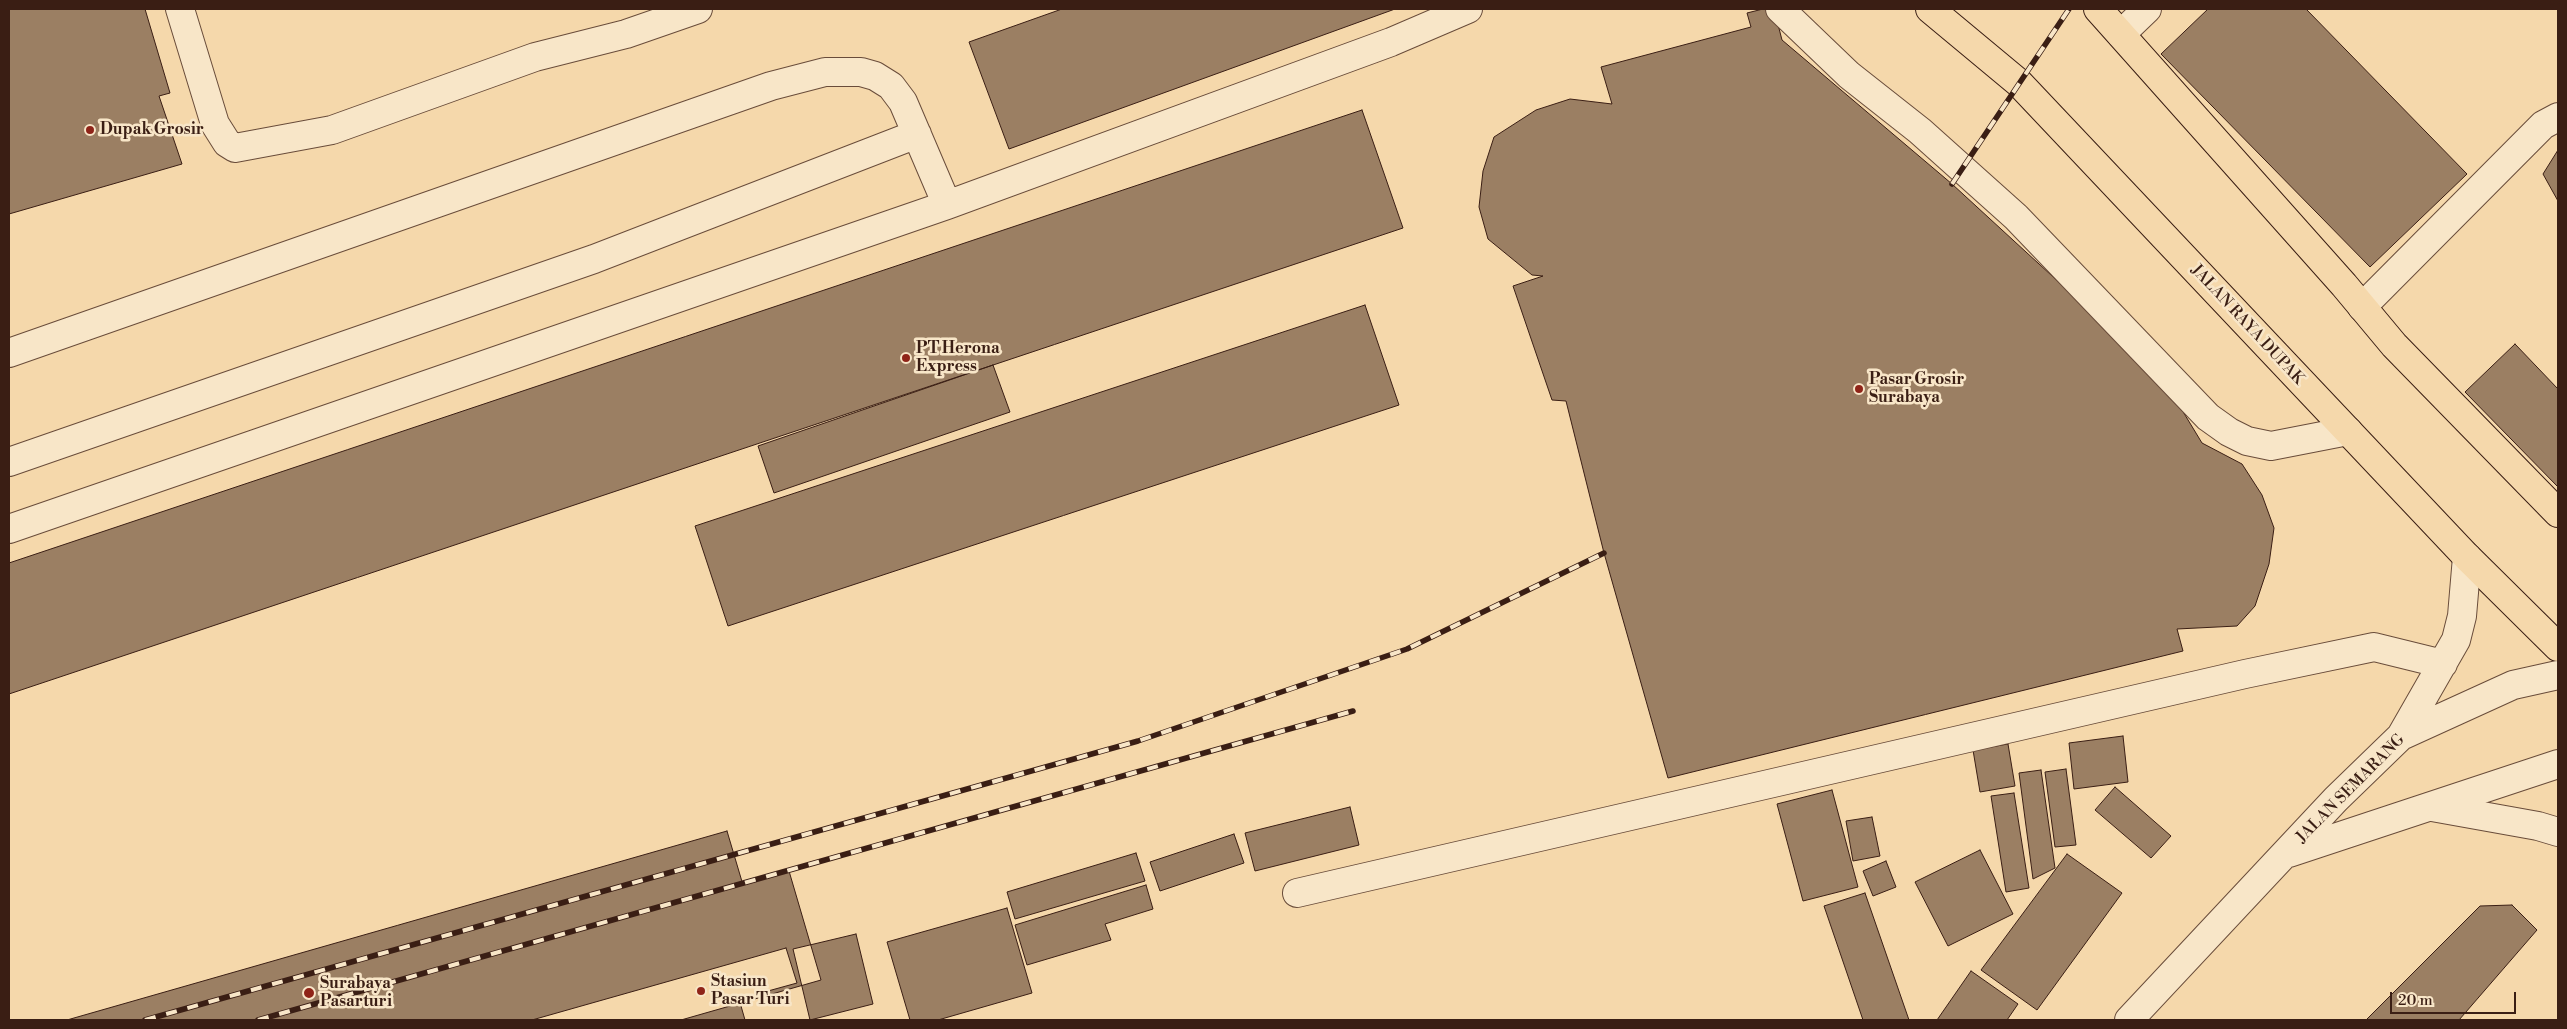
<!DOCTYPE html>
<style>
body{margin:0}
#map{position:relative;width:2567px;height:1029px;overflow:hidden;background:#f5d8ab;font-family:"Libre Bodoni",serif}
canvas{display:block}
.frame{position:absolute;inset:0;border:10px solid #3a1e14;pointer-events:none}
.scale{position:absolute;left:2390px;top:992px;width:126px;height:22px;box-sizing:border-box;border:2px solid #3a1e14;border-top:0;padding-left:6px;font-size:15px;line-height:18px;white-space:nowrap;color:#3a1e14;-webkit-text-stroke:4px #f8e6c8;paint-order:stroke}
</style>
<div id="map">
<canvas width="2567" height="1029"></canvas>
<div class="frame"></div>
<div class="scale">20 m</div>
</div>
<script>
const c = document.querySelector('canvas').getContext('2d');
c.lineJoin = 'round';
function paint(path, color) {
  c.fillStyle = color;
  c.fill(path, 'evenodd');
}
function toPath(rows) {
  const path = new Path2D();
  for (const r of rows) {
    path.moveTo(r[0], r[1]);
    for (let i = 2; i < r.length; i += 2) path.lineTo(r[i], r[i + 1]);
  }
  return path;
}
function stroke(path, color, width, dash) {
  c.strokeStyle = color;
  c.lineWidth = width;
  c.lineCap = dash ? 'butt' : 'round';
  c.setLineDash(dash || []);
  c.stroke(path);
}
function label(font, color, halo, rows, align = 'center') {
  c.font = font + ' "Libre Bodoni",serif';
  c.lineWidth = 5;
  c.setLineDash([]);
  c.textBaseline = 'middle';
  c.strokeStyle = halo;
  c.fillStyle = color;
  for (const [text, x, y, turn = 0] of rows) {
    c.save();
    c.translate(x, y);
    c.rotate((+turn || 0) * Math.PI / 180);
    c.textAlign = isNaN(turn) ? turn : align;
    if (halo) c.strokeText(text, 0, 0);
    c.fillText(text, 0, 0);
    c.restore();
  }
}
const building = toPath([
 [9,9,145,9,170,93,159,96,182,164,9,214,9,9],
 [1062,9,1395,9,1009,149,969,42,1062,9],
 [1763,9,1774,9,1782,40,1952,184,2162,377,2202,443,2242,464,2262,495,2274,528,2269,564,2255,606,2237,626,2177,629,2183,651,1668,778,1604,553,1566,401,1552,400,1513,286,1543,276,1532,275,1488,239,1479,207,1483,171,1494,137,1536,110,1570,99,1612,104,1601,67,1751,27,1747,13,1763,9],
 [2208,9,2306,9,2467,174,2370,267,2161,54,2208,9],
 [1362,110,1403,228,9,694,9,563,1362,110],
 [2558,150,2558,201,2543,174,2558,150],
 [1365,305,1399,405,728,626,695,526,1365,305],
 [2515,344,2558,389,2558,487,2465,392,2515,344],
 [993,365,1010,412,774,493,758,446,993,365],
 [2123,736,2128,782,2074,789,2069,743,2123,736],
 [2008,744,2015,786,1980,792,1973,750,2008,744],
 [2066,769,2076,845,2055,847,2045,772,2066,769],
 [2041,770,2055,868,2033,879,2019,773,2041,770],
 [2115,787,2171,836,2151,858,2095,810,2115,787],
 [1832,790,1858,887,1803,901,1777,804,1832,790],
 [2014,793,2029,888,2006,892,1991,796,2014,793],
 [1350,807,1359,845,1255,871,1245,833,1350,807],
 [1872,817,1880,856,1853,861,1846,821,1872,817],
 [727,831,743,885,789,871,821,980,681,1020,67,1020,727,831],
 [1234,834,1244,863,1160,891,1150,862,1234,834],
 [1980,850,2013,914,1948,946,1915,882,1980,850],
 [1136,853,1145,881,1015,919,1007,892,1136,853],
 [2067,854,2122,893,2037,1010,1981,970,2067,854],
 [1886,861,1896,887,1873,896,1863,871,1886,861],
 [1146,885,1153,909,1105,924,1111,940,1027,965,1015,925,1146,885],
 [1865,893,1909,1020,1863,1020,1824,906,1865,893],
 [2512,905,2537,930,2459,1020,2366,1020,2480,906,2512,905],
 [1007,908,1032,993,938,1020,910,1020,887,942,1007,908],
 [856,934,873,1004,810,1020,793,949,856,934],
 [786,948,797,983,739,999,745,1020,532,1020,786,948],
 [1971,971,2018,1004,2007,1020,1937,1020,1971,971]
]);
const minor = toPath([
 [180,9,215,124,227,143,235,148,332,130,535,57,626,34,698,9],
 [1780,9,1849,75,1920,131,2016,217,2208,417,2229,432,2247,441,2271,446,2348,431],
 [2121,34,2147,9],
 [2362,307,2543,125,2558,117],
 [9,353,771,86,825,72,861,72,875,76,891,86,903,102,947,205],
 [9,462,594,259,917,134],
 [9,529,947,205,1391,42,1468,9],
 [2401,736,2456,640,2462,616,2467,557],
 [2432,807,2538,826,2558,832],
 [2289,853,2558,764],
 [1297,893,2245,674,2374,647,2443,664],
 [2129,1020,2336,799,2401,736,2513,685,2558,675]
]);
const major = toPath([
 [1930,9,2019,83,2467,557,2558,647],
 [2098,9,2344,285,2394,345,2558,513]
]);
const rail = toPath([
 [1952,184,2069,9],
 [145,1020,1138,741,1407,649,1604,553],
 [258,1020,1353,711]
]);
const markers = [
 [90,130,5,"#8f2418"],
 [906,358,5,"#8f2418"],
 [1859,389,5,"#8f2418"],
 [701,991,5,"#8f2418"],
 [309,993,6,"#8f2418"]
];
const poiNames = [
 ["Dupak Grosir",100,130],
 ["PT Herona",916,349],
 ["Express",916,367],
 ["Pasar Grosir",1869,380],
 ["Surabaya",1869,398],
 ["Stasiun",711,982],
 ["Pasar Turi",711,1000],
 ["Surabaya",320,984],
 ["Pasarturi",320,1002]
];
const streetNames = [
 ["JALAN RAYA DUPAK",2247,325,47],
 ["JALAN SEMARANG",2351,789,-45]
];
paint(building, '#9b7f63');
stroke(building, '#3a1e14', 1);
stroke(minor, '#694c3a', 30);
stroke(major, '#3a1e14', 30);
stroke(minor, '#f8e6c8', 28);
stroke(major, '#f5d8ab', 28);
stroke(rail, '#3a1e14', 5.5);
stroke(rail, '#f8e6c8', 4, [11]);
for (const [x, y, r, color] of markers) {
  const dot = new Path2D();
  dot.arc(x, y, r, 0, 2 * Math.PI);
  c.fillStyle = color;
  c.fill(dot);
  stroke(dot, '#f8e6c8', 2);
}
label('bold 16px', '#3a1e14', '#f8e6c8', poiNames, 'left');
label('16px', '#3a1e14', '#f8e6c8', streetNames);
</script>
